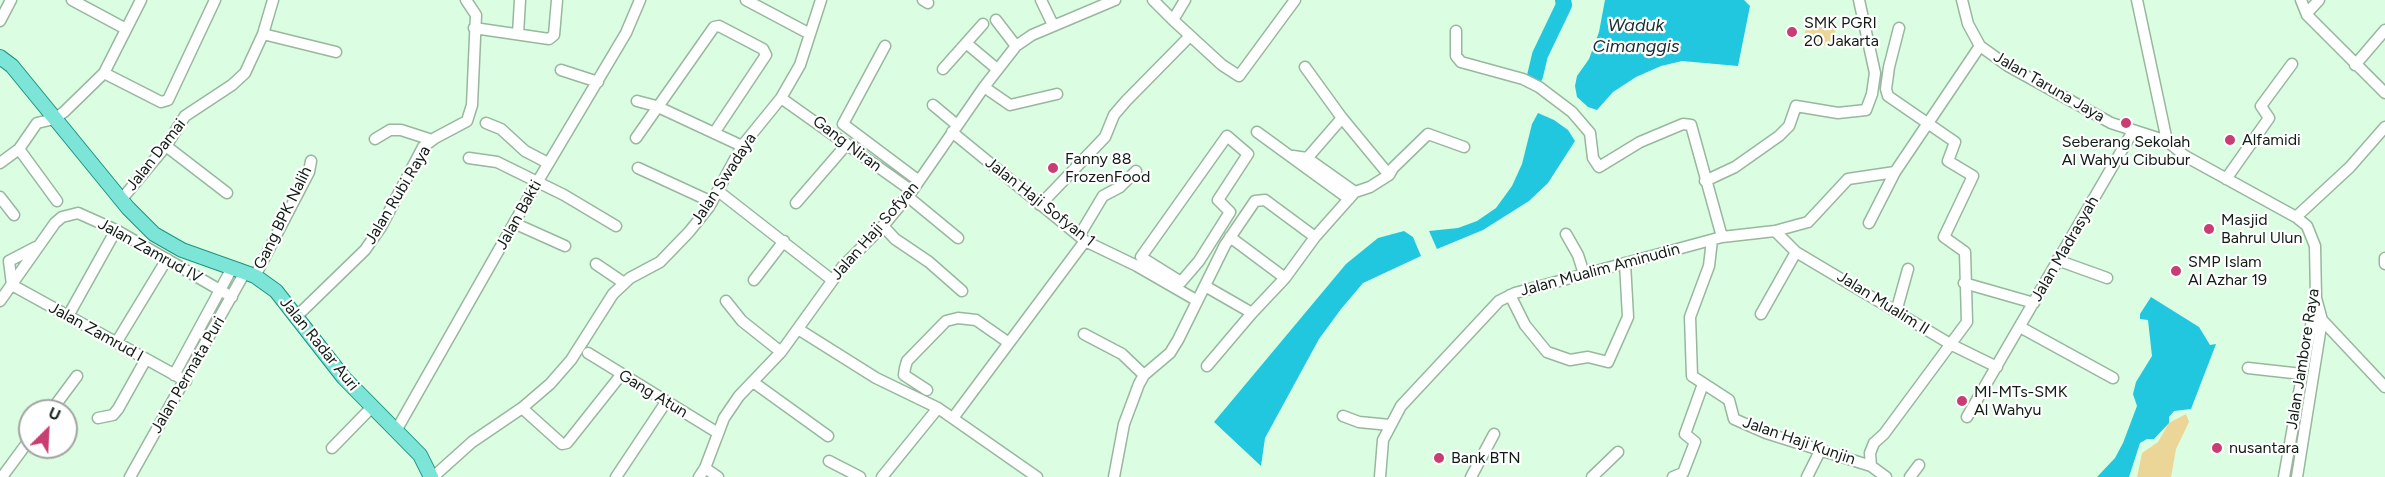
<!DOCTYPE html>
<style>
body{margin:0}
#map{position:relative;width:2385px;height:477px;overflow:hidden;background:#dbfde2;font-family:Figtree,sans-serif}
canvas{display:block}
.north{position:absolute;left:18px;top:399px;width:60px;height:60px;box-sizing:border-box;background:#fff;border:2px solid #a0a5a1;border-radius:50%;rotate:24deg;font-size:16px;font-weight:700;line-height:24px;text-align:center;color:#111d14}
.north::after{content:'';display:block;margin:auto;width:21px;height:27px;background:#c93e72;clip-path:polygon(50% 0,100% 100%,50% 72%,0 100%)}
</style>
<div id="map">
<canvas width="2385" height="477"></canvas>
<div class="north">U</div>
</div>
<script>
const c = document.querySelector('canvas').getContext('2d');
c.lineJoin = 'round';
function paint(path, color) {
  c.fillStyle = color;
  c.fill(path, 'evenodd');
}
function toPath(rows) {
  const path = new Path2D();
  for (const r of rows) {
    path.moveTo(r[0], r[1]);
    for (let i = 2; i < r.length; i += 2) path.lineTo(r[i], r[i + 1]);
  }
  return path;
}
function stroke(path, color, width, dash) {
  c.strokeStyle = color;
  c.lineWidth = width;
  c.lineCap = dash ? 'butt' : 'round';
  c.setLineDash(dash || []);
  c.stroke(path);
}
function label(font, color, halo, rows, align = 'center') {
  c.font = font + ' Figtree,sans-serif';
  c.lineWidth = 4.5;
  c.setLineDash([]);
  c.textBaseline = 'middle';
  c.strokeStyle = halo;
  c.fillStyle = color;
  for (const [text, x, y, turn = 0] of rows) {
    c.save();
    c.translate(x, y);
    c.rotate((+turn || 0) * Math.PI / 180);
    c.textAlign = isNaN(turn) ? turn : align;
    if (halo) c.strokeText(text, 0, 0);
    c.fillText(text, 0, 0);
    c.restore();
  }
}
const green = toPath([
 [1809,20,1836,29,1830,47,1803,38],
 [2186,414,2189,422,2176,449,2171,477,2137,477,2142,453,2158,442,2169,423]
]);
const water = toPath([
 [1605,0,1744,0,1750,6,1738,66,1682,61,1661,66,1636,77,1613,92,1597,110,1588,107,1577,97,1575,86,1577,76,1589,59,1599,32],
 [1538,113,1554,120,1568,130,1575,141,1548,183,1529,201,1483,230,1437,249,1429,231,1458,228,1477,221,1496,208,1512,186,1522,164,1532,124],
 [1404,231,1413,237,1421,256,1363,283,1341,309,1319,339,1265,438,1261,466,1214,422,1346,264,1378,238],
 [2151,297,2199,327,2210,345,2216,344,2191,409,2174,411,2169,417,2169,423,2154,439,2147,439,2140,443,2129,477,2097,477,2115,458,2123,443,2137,406,2133,394,2136,382,2152,356,2148,320,2140,319,2140,314]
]);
const river = toPath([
 [1535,76,1540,55,1564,5,1563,0]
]);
const minor = toPath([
 [72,0,126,29],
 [746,0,810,34],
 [923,0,928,3],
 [1041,0,1053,25],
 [1153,0,1173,20],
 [1185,0,1173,20,1222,65,1239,76,1295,0],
 [1962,0,1968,24,1980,46,2008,66,2111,123,2167,141],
 [2137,0,2167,141,2185,156,2296,217,2307,226,2315,246,2316,298,2284,477],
 [2301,0,2307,15,2385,93],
 [2307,13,2319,0],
 [996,20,1016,46],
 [0,21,11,0],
 [474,28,549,39,554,35,557,0],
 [1456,31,1456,56,1461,62,1523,79,1539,87,1572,112,1590,133,1593,158,1599,167,1640,142,1683,124,1691,125,1722,237],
 [263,34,336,52],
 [518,34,520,0],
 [966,43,997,69],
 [885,46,843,124,919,181],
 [2355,65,2385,30],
 [1305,67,1342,118,1389,175],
 [943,69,983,24],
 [561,70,598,82],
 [104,73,161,102,168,100,215,0],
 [984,87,1010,105,1057,94],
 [781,98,912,191],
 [637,101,656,106,742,146],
 [933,105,957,125],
 [486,123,501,129,525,151,548,163],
 [952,132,1085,241,1137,266,1196,300],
 [1257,132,1349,199],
 [1227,136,1248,154,1218,200,1230,212,1199,261,1181,282,1141,257,1227,136],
 [636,138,714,27,719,26,763,49,766,55,714,133],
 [375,139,390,130,401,130,432,140],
 [166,146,227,193],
 [19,149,57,201],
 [1293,156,1307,158,1355,192],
 [469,158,497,162,564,195,616,226],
 [0,163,19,149,37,123,54,119,64,112,104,73,141,0],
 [1303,163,1342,118],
 [638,168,712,202],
 [2226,179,2269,118,2261,106,2292,64],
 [1705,181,1735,167,1779,136,1789,126,1796,106,1838,113,1866,110,1872,94,1875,73,1859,0],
 [718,191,832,280],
 [907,196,958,238],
 [0,197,14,215],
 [121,200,166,146,185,116,232,85,245,73,263,34,273,0],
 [796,203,847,144],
 [1040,205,1105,137,1114,115,1126,101,1189,37],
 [2296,217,2350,167,2385,127],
 [1869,223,1895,172],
 [516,224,565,246],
 [883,226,895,239,929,262,962,291],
 [1775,231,1796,252,1952,345,1997,367],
 [1566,234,1578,255,1584,274],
 [1079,236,1103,196,1120,187,1136,171],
 [1230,237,1285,278,1315,237],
 [1712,240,1709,266,1690,317,1692,376,1729,400,1734,419,1766,433,1871,466,1886,477],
 [2385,258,2385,264],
 [2057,260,2107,278],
 [596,264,624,283],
 [255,276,309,172,311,161],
 [754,280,784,241],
 [1964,283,2034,303],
 [12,285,186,381],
 [12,285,9,261,36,247],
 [1205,286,1252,313,1285,278],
 [1510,295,1525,325,1547,352,1570,360,1588,357,1608,362,1628,317,1625,263],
 [0,301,55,223,62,217,78,213,116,230,232,297],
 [726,301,742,321,781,352],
 [1896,312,1908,269],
 [1761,314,1796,252],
 [68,316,116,230],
 [297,316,365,250,381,227,423,147,435,138,467,121,472,105,476,15,466,0],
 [2322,320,2385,387],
 [2020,327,2113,378],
 [798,329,876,378,938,408,1037,477],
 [1084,334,1122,354,1144,375],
 [116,343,167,259],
 [588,353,718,433],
 [1207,366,1252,313],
 [2248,368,2302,374],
 [174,375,232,268],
 [753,382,828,436],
 [927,390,904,375,905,368,907,361,946,321,958,318,976,320,1009,343],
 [522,408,562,444,567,443,621,375],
 [51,411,77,376],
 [1343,416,1359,422,1390,425],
 [1967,417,2133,131],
 [98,418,113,415,118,409,146,359],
 [953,418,1085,241],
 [397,429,538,181,626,33,640,0],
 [332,448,372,407],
 [829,461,860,477],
 [1871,466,1870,453,1874,443,1884,434,1967,322,1965,252,1944,237,1973,176,1948,161,1955,142,1888,96,1886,89,1889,67,1899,28],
 [705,468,718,477],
 [2,477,30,439],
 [130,477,245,272],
 [433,477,472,442,522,408,550,384,571,360,613,294,630,278,660,262,689,232,709,207,742,146,781,98,800,65,821,0],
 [616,477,666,402],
 [699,477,705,468,724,418,739,396,781,352,843,266,883,226,912,191,984,87,1016,46,1032,35,1115,0],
 [882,477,938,408],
 [1114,477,1124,424,1139,384,1144,375,1170,353,1178,340,1225,245,1255,201,1265,200,1315,237,1355,192,1370,187,1389,175,1393,168,1428,134,1464,147],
 [1380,477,1383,440,1401,406,1499,301,1515,293,1722,237,1775,231,1808,222,1848,179,1895,172,1980,46],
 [1471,477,1494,434],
 [1592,477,1618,452],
 [1673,477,1683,473,1695,442,1685,434,1703,384],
 [1807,477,1821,449],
 [1910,477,1919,465],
 [2297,477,2322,320,2316,298]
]);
const major = toPath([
 [0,57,12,66,128,208,154,234,182,250,255,276,276,291,344,378,420,455,431,477]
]);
const markers = [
 [1792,32,6,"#c93e72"],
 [2126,123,6,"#c93e72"],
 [2230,140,6,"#c93e72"],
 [1053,168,6,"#c93e72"],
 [2209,229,6,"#c93e72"],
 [2176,271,6,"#c93e72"],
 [1962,401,6,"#c93e72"],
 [2217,448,6,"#c93e72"],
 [1439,458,6,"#c93e72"]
];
const poiNames = [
 ["SMK PGRI",1804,23],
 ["20 Jakarta",1804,41],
 ["Alfamidi",2242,140],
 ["Seberang Sekolah",2126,142,"center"],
 ["Al Wahyu Cibubur",2126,160,"center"],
 ["Fanny 88",1065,159],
 ["FrozenFood",1065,177],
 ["Masjid",2221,220],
 ["Bahrul Ulun",2221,238],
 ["SMP Islam",2188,262],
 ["Al Azhar 19",2188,280],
 ["MI-MTs-SMK",1974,392],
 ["Al Wahyu",1974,410],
 ["nusantara",2229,448],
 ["Bank BTN",1451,458]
];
const streetNames = [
 ["Jalan Taruna Jaya",2049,87,30],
 ["Gang Niran",847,144,37],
 ["Jalan Damai",156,155,-52],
 ["Jalan Swadaya",724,179,-57],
 ["Jalan Rubi Raya",398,195,-59],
 ["Jalan Haji Sofyan 1",1040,202,38],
 ["Jalan Bakti",519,215,-61],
 ["Gang BPK Nalih",283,218,-64],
 ["Jalan Haji Sofyan",875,231,-49],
 ["Jalan Madrasyah",2065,249,-60],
 ["Jalan Zamrud IV",150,251,29],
 ["Jalan Mualim Aminudin",1600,270,-15],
 ["Jalan Mualim II",1883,303,32],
 ["Jalan Zamrud I",96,332,29],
 ["Jalan Radar Auri",319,344,51],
 ["Jalan Jambore Raya",2303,359,-81],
 ["Jalan Permata Puri",188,375,-60],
 ["Gang Atun",653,394,31],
 ["Jalan Haji Kunjin",1799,441,19]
];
const waterNames = [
 ["Waduk",1636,26],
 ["Cimanggis",1636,47]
];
paint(green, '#ebd697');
paint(water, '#20c7df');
stroke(river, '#20c7df', 16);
stroke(minor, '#98b79e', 13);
stroke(major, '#1d9382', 16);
stroke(minor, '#fff', 10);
stroke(major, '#7ce5d7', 14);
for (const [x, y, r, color] of markers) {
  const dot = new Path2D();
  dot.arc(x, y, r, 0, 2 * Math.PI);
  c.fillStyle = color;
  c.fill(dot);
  stroke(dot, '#fff', 2);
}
label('16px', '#111d14', '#fff', poiNames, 'left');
label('16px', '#111d14', '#fff', streetNames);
label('italic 18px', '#152e32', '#fff', waterNames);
</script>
